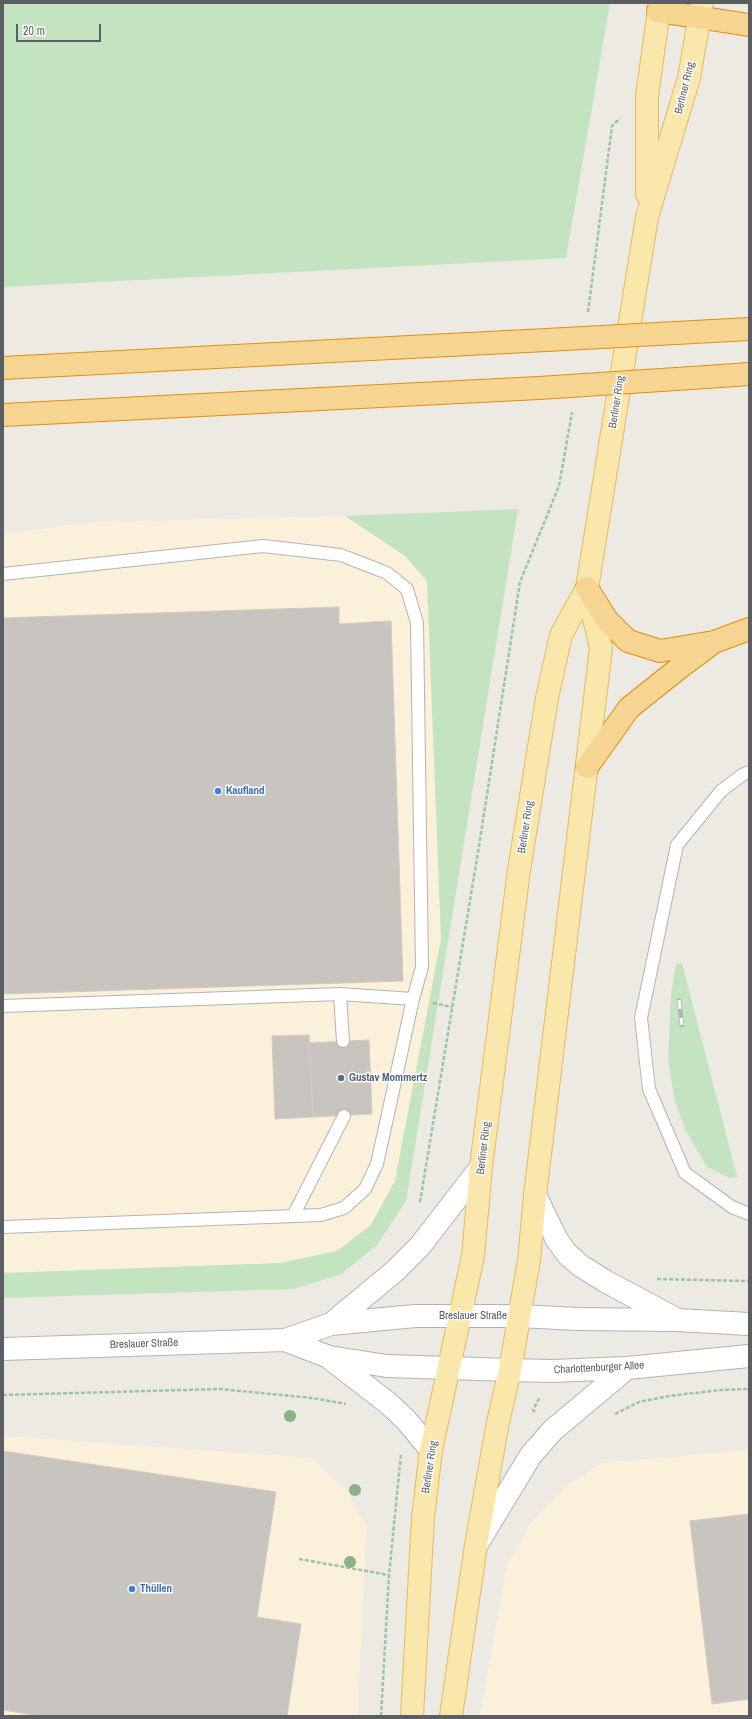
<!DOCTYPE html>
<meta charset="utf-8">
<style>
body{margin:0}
#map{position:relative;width:752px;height:1719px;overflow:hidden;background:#edeae3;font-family:"Archivo Narrow",sans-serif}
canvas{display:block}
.frame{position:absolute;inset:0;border:4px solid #5b5f63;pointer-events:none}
.scale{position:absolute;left:16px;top:24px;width:85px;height:18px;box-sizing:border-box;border:2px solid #5b5f63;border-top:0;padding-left:5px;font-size:12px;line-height:14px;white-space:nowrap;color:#5b5f63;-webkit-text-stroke:3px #fff;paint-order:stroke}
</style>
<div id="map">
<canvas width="752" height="1719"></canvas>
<div class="frame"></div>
<div class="scale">20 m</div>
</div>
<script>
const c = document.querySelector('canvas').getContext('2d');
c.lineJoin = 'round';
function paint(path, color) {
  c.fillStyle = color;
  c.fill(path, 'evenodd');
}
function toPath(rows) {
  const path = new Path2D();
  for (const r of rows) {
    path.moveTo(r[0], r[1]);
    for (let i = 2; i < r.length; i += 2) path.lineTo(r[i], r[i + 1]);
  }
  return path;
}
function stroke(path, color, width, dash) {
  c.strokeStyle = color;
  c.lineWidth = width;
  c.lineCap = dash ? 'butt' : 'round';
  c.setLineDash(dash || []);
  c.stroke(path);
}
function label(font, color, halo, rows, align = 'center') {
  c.font = font + ' "Archivo Narrow",sans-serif';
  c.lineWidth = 3;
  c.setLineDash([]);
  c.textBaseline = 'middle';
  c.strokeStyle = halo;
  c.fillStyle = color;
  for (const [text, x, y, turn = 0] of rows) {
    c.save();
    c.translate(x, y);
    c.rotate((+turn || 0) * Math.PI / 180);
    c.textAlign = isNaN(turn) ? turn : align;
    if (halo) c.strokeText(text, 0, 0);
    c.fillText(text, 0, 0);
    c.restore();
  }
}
const commercial = toPath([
 [345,516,405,556,427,581,441,939,395,1181,371,1225,337,1251,280,1263,3,1273,3,534,94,522],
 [3,1436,312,1458,346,1490,366,1526,358,1716,3,1716],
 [749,1450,749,1716,480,1716,507,1564,531,1523,565,1487,601,1463]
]);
const green = toPath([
 [3,3,610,3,566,258,3,287],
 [518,509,406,1201,377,1245,341,1274,294,1289,3,1298,3,1273,280,1263,337,1251,371,1225,395,1181,441,939,427,581,405,556,345,516],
 [676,963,682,963,737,1177,730,1178,707,1167,686,1131,675,1102,668,1061,671,995]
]);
const building = toPath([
 [339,607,339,624,391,621,403,981,3,994,3,618,339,607],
 [309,1035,313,1117,275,1119,272,1036,309,1035],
 [369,1040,372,1114,313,1117,309,1043,369,1040],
 [3,1451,276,1492,257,1617,301,1624,287,1716,40,1716,3,1710,3,1451],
 [749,1514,749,1699,712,1704,690,1521,749,1514]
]);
const path = toPath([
 [588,312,612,126,620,118],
 [433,1003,452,1007],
 [420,1202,479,846,520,582,559,486,572,412],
 [657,1279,749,1281],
 [3,1395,220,1389,312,1398,346,1404],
 [535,1412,533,1410,540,1397],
 [615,1414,639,1402,669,1396,720,1390,749,1389],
 [299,1559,389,1575],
 [381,1716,389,1575,401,1454]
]);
const service = toPath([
 [3,574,263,546,341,555,387,573,407,589,417,623,422,967,413,999,377,1164,365,1189,344,1208,321,1215,3,1227],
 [749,772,742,775,721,791,677,845,641,1018,649,1089,685,1173,732,1207,749,1214],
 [340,994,343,1041],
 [3,1006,340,994,413,999],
 [293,1216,344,1116]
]);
const tertiary = toPath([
 [535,1195,557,1240,568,1255,581,1266,605,1281,674,1318],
 [519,1316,578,1319,677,1320,749,1324],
 [510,1370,552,1371,627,1368,749,1356],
 [477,1544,531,1455,553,1430,627,1368]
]);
const secondary = toPath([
 [331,1324,395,1271,420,1246,481,1167],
 [285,1340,329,1357,387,1366,510,1370],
 [3,1349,285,1340,331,1324,415,1316,519,1316],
 [331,1359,389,1404,406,1420,431,1450]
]);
const primary = toPath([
 [647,194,647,96,660,3],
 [412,1716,423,1518,431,1450,473,1256,481,1167,519,870,547,698,561,635,587,588,647,217,689,78,702,3],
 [451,1716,476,1545,498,1422,510,1370,529,1260,535,1195,601,648,588,593]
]);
const motorway = toPath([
 [658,11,749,25],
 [713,331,749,329],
 [3,368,546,340],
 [707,377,749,374],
 [3,415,539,388],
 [587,588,607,620,628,641,660,651,714,642,749,629],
 [587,767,629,708,683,665,710,645]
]);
const rail = toPath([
 [679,1000,682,1025]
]);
const motorwayBridge = toPath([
 [546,340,713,331],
 [539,388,707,377]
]);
const trees = [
 [290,1416],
 [355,1490],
 [350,1562]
];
const markers = [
 [218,791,4,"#3f7fe0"],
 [341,1078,4,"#5c6f8a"],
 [132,1589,4,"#3f7fe0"]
];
const streetNames = [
 ["Berliner Ring",685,88,-76],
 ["Berliner Ring",617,402,-81],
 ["Berliner Ring",526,827,-81],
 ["Berliner Ring",484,1148,-83],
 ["Breslauer Straße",473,1316],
 ["Breslauer Straße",144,1344,-2],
 ["Charlottenburger Allee",599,1368,-3],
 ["Berliner Ring",430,1467,-81]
];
const shopNames = [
 ["Kaufland",226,791],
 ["Thüllen",140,1589]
];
const serviceNames = [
 ["Gustav Mommertz",349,1078]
];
paint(commercial, '#fbf1da');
paint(green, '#c3e3c1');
paint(building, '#c8c5c0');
stroke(building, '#d1cbc2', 1);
stroke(service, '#b0b4b7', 14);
stroke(tertiary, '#b0b4b7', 24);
stroke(secondary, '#b0b3b7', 24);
stroke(primary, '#e8b861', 24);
stroke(motorway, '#e18f0f', 24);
stroke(path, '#9bc4a4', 2.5, [4, 2]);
stroke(service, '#fff', 12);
stroke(tertiary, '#fff', 22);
stroke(secondary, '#fff', 22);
stroke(primary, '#f9e7ab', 22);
stroke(motorway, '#f6d491', 22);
stroke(rail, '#b1b2b3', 4.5);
stroke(rail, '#fff', 3, [9]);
stroke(motorwayBridge, '#e18f0f', 24, []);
stroke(motorwayBridge, '#f6d491', 22);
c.fillStyle = '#8cb187';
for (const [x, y] of trees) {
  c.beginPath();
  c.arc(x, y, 6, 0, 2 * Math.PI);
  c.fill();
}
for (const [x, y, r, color] of markers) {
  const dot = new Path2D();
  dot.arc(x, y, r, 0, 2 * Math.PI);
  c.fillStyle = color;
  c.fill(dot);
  stroke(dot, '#fff', 1.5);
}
label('11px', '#5b5f63', '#fff', streetNames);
label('bold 11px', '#366cbe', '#fff', shopNames, 'left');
label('bold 11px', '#4e5e75', '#fff', serviceNames, 'left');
</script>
